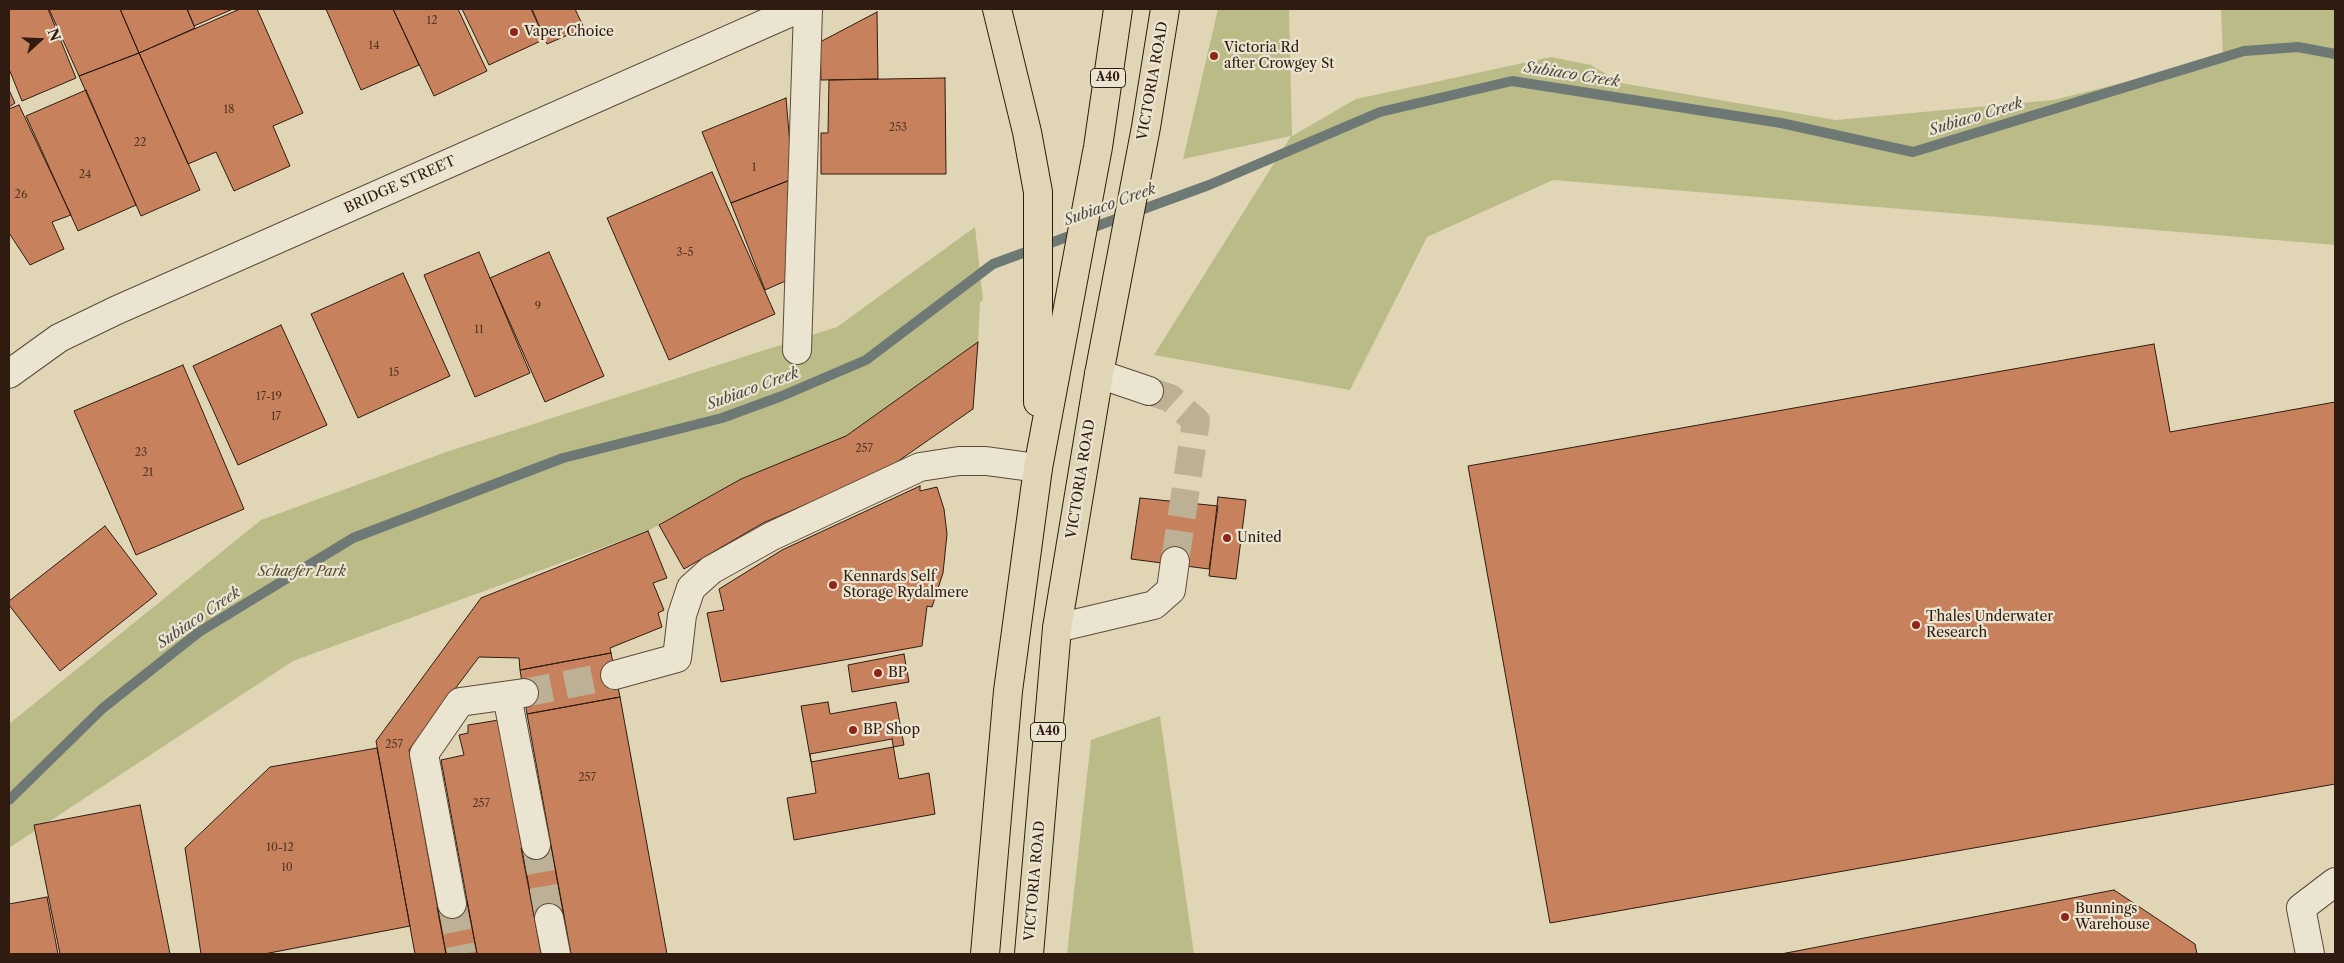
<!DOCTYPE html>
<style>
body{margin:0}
#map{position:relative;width:2344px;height:963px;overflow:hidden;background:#e0d6b6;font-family:"Libre Caslon Text",serif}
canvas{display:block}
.frame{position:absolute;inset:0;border:10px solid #301b11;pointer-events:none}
.north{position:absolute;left:15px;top:15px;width:50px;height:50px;-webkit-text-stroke:4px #ebe4d0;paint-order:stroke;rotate:70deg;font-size:14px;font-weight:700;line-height:20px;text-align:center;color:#301b11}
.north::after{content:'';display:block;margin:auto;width:18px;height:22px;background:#301b11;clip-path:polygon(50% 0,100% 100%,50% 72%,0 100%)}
</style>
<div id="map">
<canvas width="2344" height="963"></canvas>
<div class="frame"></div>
<div class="north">N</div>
</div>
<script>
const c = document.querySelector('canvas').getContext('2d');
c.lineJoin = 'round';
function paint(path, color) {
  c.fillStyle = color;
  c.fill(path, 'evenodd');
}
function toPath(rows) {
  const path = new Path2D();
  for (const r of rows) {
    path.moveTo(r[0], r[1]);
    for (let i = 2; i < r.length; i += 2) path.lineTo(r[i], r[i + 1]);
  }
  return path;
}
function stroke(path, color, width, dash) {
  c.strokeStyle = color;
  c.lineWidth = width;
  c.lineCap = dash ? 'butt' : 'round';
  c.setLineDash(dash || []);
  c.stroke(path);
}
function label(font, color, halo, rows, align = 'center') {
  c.font = font + ' "Libre Caslon Text",serif';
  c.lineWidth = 4.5;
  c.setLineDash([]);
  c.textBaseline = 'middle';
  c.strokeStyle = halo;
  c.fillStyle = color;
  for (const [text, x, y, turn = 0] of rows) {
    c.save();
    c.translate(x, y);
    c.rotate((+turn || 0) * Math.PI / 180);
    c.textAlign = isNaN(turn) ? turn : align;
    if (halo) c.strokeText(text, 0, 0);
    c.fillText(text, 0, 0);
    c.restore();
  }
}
const green = toPath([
 [1218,9,1289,9,1292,136,1356,99,1551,57,1591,65,1621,83,1836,120,2053,100,2223,58,2221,9,2335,9,2335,245,1553,180,1427,237,1350,390,1154,355,1291,136,1183,159],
 [975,227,983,300,980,302,978,342,846,436,741,479,648,531,293,661,9,848,9,724,261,520,449,451,837,327],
 [1160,716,1194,954,1067,954,1091,740]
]);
const stream = toPath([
 [9,800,103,708,199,632,353,538,563,458,722,418,782,396,866,360,993,264,1209,185,1380,112,1512,81,1781,123,1913,152,2244,51,2298,47,2335,54]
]);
const building = toPath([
 [9,9,48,9,76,78,22,101,9,69,9,9],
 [49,9,120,9,139,53,79,76,49,9],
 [120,9,187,9,195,28,139,53,120,9],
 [187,9,233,9,194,26,187,9],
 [240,9,257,9,303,113,273,126,290,166,234,191,216,152,188,164,139,53,240,9],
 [326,9,393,9,419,65,361,90,326,9],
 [393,9,458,9,487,71,434,96,393,9],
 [462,9,531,9,545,39,489,65,462,9],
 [532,9,575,9,584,28,547,44,532,9],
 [877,12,878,79,821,80,820,42,877,12],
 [139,53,200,190,141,216,79,76,139,53],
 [945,78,946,174,821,174,821,133,828,133,829,80,945,78],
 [9,90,15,103,9,107,9,90],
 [86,90,136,205,78,231,26,116,86,90],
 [786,98,793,179,731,203,702,132,786,98],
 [19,105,71,215,52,222,64,249,30,265,9,233,9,109,19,105],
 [712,172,775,314,669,360,607,218,712,172],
 [790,180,790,279,765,290,731,203,790,180],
 [479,252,530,373,475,397,424,275,479,252],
 [549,252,604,376,545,402,490,278,549,252],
 [403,273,450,376,358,418,311,314,403,273],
 [281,325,327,425,238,465,193,366,281,325],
 [978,342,973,409,884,471,763,523,684,569,659,525,741,479,846,436,978,342],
 [2154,344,2170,432,2335,402,2335,784,1550,923,1468,466,2154,344],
 [183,365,244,509,136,555,74,411,183,365],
 [920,486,920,491,937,487,944,509,947,534,943,573,932,607,927,606,922,646,721,682,707,613,724,610,719,589,782,550,920,486],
 [1218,497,1246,500,1236,579,1209,576,1218,497],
 [1140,498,1218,506,1209,569,1131,559,1140,498],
 [105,526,157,594,60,671,9,605,9,601,105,526],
 [648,531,667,578,653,583,664,610,658,613,662,627,610,648,611,653,520,670,519,658,479,657,409,750,446,954,415,954,376,741,481,598,648,531],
 [611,653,620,697,527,714,520,670,611,653],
 [904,654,909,682,852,692,848,665,904,654],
 [620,697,667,954,571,954,527,714,620,697],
 [828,702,830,714,896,702,904,745,811,762,801,706,828,702],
 [499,720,541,954,477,954,441,760,464,755,459,735,468,733,468,725,499,720],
 [892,739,899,779,929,773,935,814,794,840,787,798,816,793,810,754,892,739],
 [377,748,410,926,264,954,201,954,185,848,270,767,377,748],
 [140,805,170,954,60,954,34,825,140,805],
 [550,842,564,916,535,921,521,848,550,842],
 [2114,890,2195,944,2197,954,1781,954,2114,890],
 [47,897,58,954,9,954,9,904,47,897],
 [467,901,477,954,446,954,437,907,467,901]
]);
const minorTunnel = toPath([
 [1149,391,1170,398,1196,421,1175,561],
 [524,693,615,675],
 [536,845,549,918],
 [452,904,462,954]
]);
const minor = toPath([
 [797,350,808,9],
 [9,374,59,338,117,310,798,9],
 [1099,374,1149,391],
 [1057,628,1154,605,1171,590,1175,561],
 [615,675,677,658,682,615,691,588,711,570,772,536,920,467,959,461,986,461,1038,468],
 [507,696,536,845],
 [452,904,424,754,460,702,524,693],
 [549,918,556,954],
 [2310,954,2301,908,2335,882]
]);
const highway = toPath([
 [997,9,1027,132,1038,192,1038,402],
 [985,954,1008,691,1038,468,1098,147,1118,9],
 [1029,954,1057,628,1099,374,1146,127,1165,9]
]);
const markers = [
 [514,32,5,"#8f2418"],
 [1214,56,5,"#8f2418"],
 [1227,538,5,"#8f2418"],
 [833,585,5,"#8f2418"],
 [1916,625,5,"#8f2418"],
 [878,673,5,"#8f2418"],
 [853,730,5,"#8f2418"],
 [2065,917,5,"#8f2418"]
];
const numberNames = [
 ["12",432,21],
 ["14",374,46],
 ["18",229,110],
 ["253",898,128],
 ["22",140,143],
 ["1",754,168],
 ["24",85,175],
 ["26",21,195],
 ["3-5",685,253],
 ["9",538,307],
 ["11",479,330],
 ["15",394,373],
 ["17-19",269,397],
 ["17",276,417],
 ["257",864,449],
 ["23",141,453],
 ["21",148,473],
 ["257",394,745],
 ["257",587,778],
 ["257",481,804],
 ["10-12",280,848],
 ["10",287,868]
];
const shields = [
 [1108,78,35],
 [1048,732,35]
];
const shieldNames = [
 ["A40",1108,78],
 ["A40",1048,732]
];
const poiNames = [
 ["Vaper Choice",524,32],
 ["Victoria Rd",1224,48],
 ["after Crowgey St",1224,64],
 ["United",1237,538],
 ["Kennards Self",843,577],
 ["Storage Rydalmere",843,593],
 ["Thales Underwater",1926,617],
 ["Research",1926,633],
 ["BP",888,673],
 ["BP Shop",863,730],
 ["Bunnings",2075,909],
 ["Warehouse",2075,925]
];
const streetNames = [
 ["VICTORIA ROAD",1153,81,-80],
 ["BRIDGE STREET",400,185,-24],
 ["VICTORIA ROAD",1081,479,-81],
 ["VICTORIA ROAD",1035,881,-85]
];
const parkNames = [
 ["Schaefer Park",302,572]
];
const waterNames = [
 ["Subiaco Creek",1572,75,9],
 ["Subiaco Creek",1976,117,-17],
 ["Subiaco Creek",1110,205,-20],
 ["Subiaco Creek",753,389,-20],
 ["Subiaco Creek",199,618,-34]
];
paint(green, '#bb8');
stroke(stream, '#6e7975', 10);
paint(building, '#c7825d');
stroke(building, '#301b11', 1);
stroke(minorTunnel, '#bdb195', 28, [28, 14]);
stroke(minor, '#5c4a3a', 30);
stroke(highway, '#301b11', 30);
stroke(minor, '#ebe4d0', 28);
stroke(highway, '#e0d6b6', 28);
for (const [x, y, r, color] of markers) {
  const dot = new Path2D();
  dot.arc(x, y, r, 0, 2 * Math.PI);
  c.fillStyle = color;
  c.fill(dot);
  stroke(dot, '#ebe4d0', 2);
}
label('11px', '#563524', null, numberNames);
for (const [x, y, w] of shields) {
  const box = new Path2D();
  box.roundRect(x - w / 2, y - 9.5, w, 19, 4);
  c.fillStyle = '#ebe4d0';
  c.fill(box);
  stroke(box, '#301b11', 1);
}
label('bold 12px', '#301b11', null, shieldNames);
label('14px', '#301b11', '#ebe4d0', poiNames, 'left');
label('14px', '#301b11', '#ebe4d0', streetNames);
label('italic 14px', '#5a4b35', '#ebe4d0', parkNames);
label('italic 15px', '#4f4a43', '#ebe4d0', waterNames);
</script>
